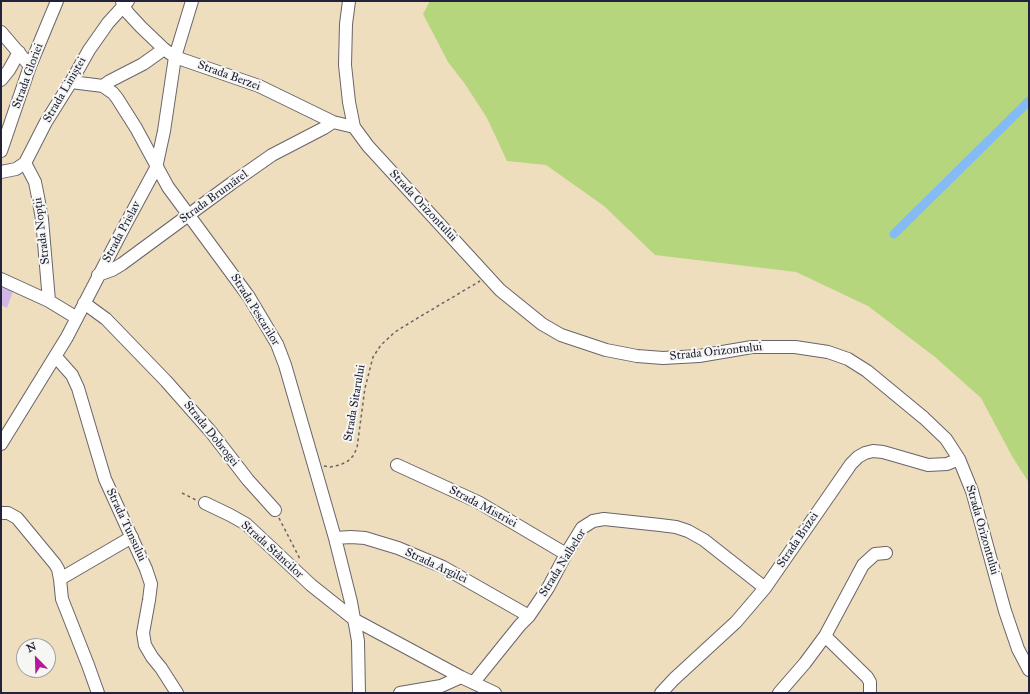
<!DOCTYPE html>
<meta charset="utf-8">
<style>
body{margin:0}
#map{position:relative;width:1030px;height:694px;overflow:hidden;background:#eedebe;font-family:"IM FELL Great Primer",serif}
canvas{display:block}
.frame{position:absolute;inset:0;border:2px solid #22223b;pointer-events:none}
.north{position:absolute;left:16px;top:638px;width:40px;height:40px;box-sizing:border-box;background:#f6f6f2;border:1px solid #a1a1a9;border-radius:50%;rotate:337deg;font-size:11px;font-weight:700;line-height:16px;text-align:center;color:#22223b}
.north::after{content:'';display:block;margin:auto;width:14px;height:18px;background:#b5179e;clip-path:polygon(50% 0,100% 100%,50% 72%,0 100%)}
</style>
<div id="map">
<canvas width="1030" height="694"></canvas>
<div class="frame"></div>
<div class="north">N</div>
</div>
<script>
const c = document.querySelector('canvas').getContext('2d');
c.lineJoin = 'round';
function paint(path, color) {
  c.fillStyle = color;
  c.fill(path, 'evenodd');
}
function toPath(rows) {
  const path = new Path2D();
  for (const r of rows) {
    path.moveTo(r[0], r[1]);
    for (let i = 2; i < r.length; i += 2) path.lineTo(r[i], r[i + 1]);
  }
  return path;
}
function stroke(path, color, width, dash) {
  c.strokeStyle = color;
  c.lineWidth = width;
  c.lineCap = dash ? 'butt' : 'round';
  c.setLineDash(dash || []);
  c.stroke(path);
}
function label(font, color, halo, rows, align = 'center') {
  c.font = font + ' "IM FELL Great Primer",serif';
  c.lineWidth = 4;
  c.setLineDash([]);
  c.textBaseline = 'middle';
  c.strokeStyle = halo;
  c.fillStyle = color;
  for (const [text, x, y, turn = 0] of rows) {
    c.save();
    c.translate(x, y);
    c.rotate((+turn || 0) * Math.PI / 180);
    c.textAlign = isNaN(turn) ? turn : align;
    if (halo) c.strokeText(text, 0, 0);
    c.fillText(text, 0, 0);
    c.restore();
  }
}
const green = toPath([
 [430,1,1029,1,1029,483,1012,456,981,398,935,357,868,306,796,272,655,255,604,206,546,165,507,161,487,118,465,84,448,62,423,14]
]);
const canal = toPath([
 [894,234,1029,101]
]);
const building = toPath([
 [1,287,13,291,7,308,1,305]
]);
const path = toPath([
 [324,466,330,467,340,465,348,461,353,456,357,448,365,388,373,357,381,345,395,332,416,319,480,281],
 [182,493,196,500],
 [279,518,300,559]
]);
const minor = toPath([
 [122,1,123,6,128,13,141,27,164,49,175,57,259,86,333,122,354,127],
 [349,1,346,24,345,65,349,102,354,127,368,146,500,290,542,324,561,335,606,350,637,356,663,358,699,356,752,347,795,347,828,352,848,359,867,371,924,418,946,439,959,459,972,491,1005,611,1018,649,1029,670],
 [1,32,30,66],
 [1,80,9,70,19,52],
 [71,82,103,86,113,93,117,98,136,128,168,187,249,297,277,344,285,365,314,465,335,538,351,602,358,641,359,693],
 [103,86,110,81,143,64,164,49],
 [1,151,30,66,57,1],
 [25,163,35,182,38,197,42,219,49,301],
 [1,172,16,169,25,163,46,122,71,82,89,50,108,23,128,1],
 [98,275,112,270,122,264,232,183,272,155,324,128,333,122],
 [1,279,49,301,77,318],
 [84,303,106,319,166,381,211,432,248,480,275,510],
 [56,357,72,375,78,388,105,479,146,569,151,584,149,600,143,633,145,645,152,657,161,668,177,693],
 [1,444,67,337,123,229,156,168,164,131,175,57,192,1],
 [397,465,478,502,566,554],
 [205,503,230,515,246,524,311,585,355,620,461,677,495,693],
 [1,513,8,513,17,518,55,564,58,569,60,579,62,599,88,665,98,693],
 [335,538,351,537,365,538,398,548,443,567,529,616],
 [60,579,132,537],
 [825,636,867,677,870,682,870,693],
 [474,682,520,625,529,616,548,588,566,554,582,528,593,521,604,519,660,525,676,527,688,531,704,540,765,588],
 [400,693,441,686,461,677],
 [661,693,674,679,736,622,765,588,851,464,858,457,865,453,873,451,883,452,928,465,947,464,959,459],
 [779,693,805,663,825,636,863,565,875,554,886,553]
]);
const streetNames = [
 ["Strada Gloriei",28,76,-70],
 ["Strada Berzei",229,76,20],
 ["Strada Liniștei",65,90,-60],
 ["Strada Brumărel",214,197,-36],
 ["Strada Orizontului",423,206,47],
 ["Strada Nopții",42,231,-97],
 ["Strada Prislav",122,232,-62],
 ["Strada Pescarilor",255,310,58],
 ["Strada Orizontului",716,352,-6],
 ["Strada Sitarului",355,403,-80],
 ["Strada Dobrogei",211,434,51],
 ["Strada Mistriei",483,507,28],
 ["Strada Tunsului",126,525,65],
 ["Strada Orizontului",982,530,74],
 ["Strada Brizei",798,540,-56],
 ["Strada Stâncilor",272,550,42],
 ["Strada Nalbelor",563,563,-58],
 ["Strada Argilei",436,566,25]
];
paint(green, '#b6d67e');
stroke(canal, '#85bbf4', 9);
paint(building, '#d1b6e8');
stroke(minor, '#696469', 14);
stroke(path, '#696469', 1.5, [3, 3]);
stroke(minor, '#fff', 12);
label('12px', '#22223b', '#f6f6f2', streetNames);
</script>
